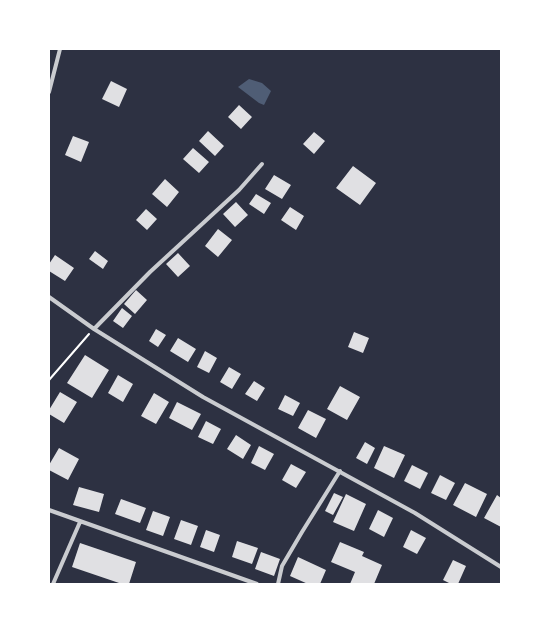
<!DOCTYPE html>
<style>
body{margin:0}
#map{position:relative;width:550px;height:633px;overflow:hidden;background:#2d3142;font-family:"Work Sans",sans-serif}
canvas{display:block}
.frame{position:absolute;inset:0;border:50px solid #fff;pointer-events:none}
</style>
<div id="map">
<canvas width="550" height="633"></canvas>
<div class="frame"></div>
</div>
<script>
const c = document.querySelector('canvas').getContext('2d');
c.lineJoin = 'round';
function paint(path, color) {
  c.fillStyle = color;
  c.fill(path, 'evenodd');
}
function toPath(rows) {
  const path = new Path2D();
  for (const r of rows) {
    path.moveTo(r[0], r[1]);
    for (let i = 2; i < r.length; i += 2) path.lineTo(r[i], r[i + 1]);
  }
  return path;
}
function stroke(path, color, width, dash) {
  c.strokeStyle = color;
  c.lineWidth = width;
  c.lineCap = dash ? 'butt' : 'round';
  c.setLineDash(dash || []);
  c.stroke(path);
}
const water = toPath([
 [249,79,262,83,271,91,264,105,259,103,238,87]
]);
const building = toPath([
 [111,81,127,89,119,107,102,99],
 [239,105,252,117,241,129,228,117],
 [208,131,224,146,215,156,199,141],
 [314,132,325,141,314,154,303,144],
 [73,136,89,142,81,162,65,155],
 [193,148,209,162,199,173,183,159],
 [353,166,376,183,360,205,336,188],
 [274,175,291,185,282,199,265,189],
 [165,179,179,192,167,207,152,194],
 [256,194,271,203,264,214,249,204],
 [236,202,248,215,235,227,223,214],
 [290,207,304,216,296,230,281,220],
 [146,209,157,219,147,230,136,220],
 [218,229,232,240,218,257,205,246],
 [95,251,108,261,103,269,89,259],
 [178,253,190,266,178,277,166,264],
 [55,255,74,268,65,281,49,271,49,264],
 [136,290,147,300,135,314,124,304],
 [122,308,132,316,123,328,113,321],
 [156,329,166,335,158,347,149,341],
 [354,332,369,338,363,353,348,347],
 [178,338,196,349,188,362,170,351],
 [205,351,217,358,209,373,197,367],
 [85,355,109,370,92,398,67,383],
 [229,367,241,374,232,389,220,382],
 [118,375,133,384,123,402,108,393],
 [254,381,265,388,257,401,245,394],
 [340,386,360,397,347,420,327,409],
 [60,392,77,402,64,423,49,414,49,410],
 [154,393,169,402,156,424,141,416],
 [285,395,300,403,293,416,278,409],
 [177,402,201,414,192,430,169,418],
 [308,410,326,419,316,438,298,428],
 [206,421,221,429,213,444,198,437],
 [236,435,251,445,243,459,227,449],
 [365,442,375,448,367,464,356,458],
 [259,446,274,454,265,470,251,463],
 [384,446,405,455,394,478,374,468],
 [59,448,79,459,68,480,49,470,49,465],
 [291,464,306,472,296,488,282,480],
 [412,465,428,473,420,489,404,481],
 [440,475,455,483,446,500,431,493],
 [465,483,487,494,476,517,453,505],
 [79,487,104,494,99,512,73,505],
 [334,493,343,497,333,515,325,511],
 [346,494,366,504,354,531,333,522],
 [497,495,501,498,501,527,484,518],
 [121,499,146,508,140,523,115,514],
 [378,510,393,518,384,537,369,529],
 [153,511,170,517,163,536,146,530],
 [181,520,198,526,191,545,174,539],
 [206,530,220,535,214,552,200,547],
 [411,530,426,538,417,554,403,547],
 [237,541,258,548,252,564,232,557],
 [340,542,364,552,362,556,382,565,374,584,350,584,355,572,331,562],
 [80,543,136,562,129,584,122,584,72,567],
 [261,552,280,559,274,576,255,569],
 [298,557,326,570,320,584,308,584,290,576],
 [453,560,466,566,458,584,451,584,443,580]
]);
const path = toPath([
 [49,380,89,334]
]);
const minor = toPath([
 [49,92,60,49],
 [49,297,94,329,203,397,415,513,501,567],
 [94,329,150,272,239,190,262,164],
 [49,510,257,584],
 [53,584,80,522],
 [278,584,282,566,302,532,340,471]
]);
paint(water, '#4f5d75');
paint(building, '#e0e0e3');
stroke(path, '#fff', 2);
stroke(minor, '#caccd0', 4);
</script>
